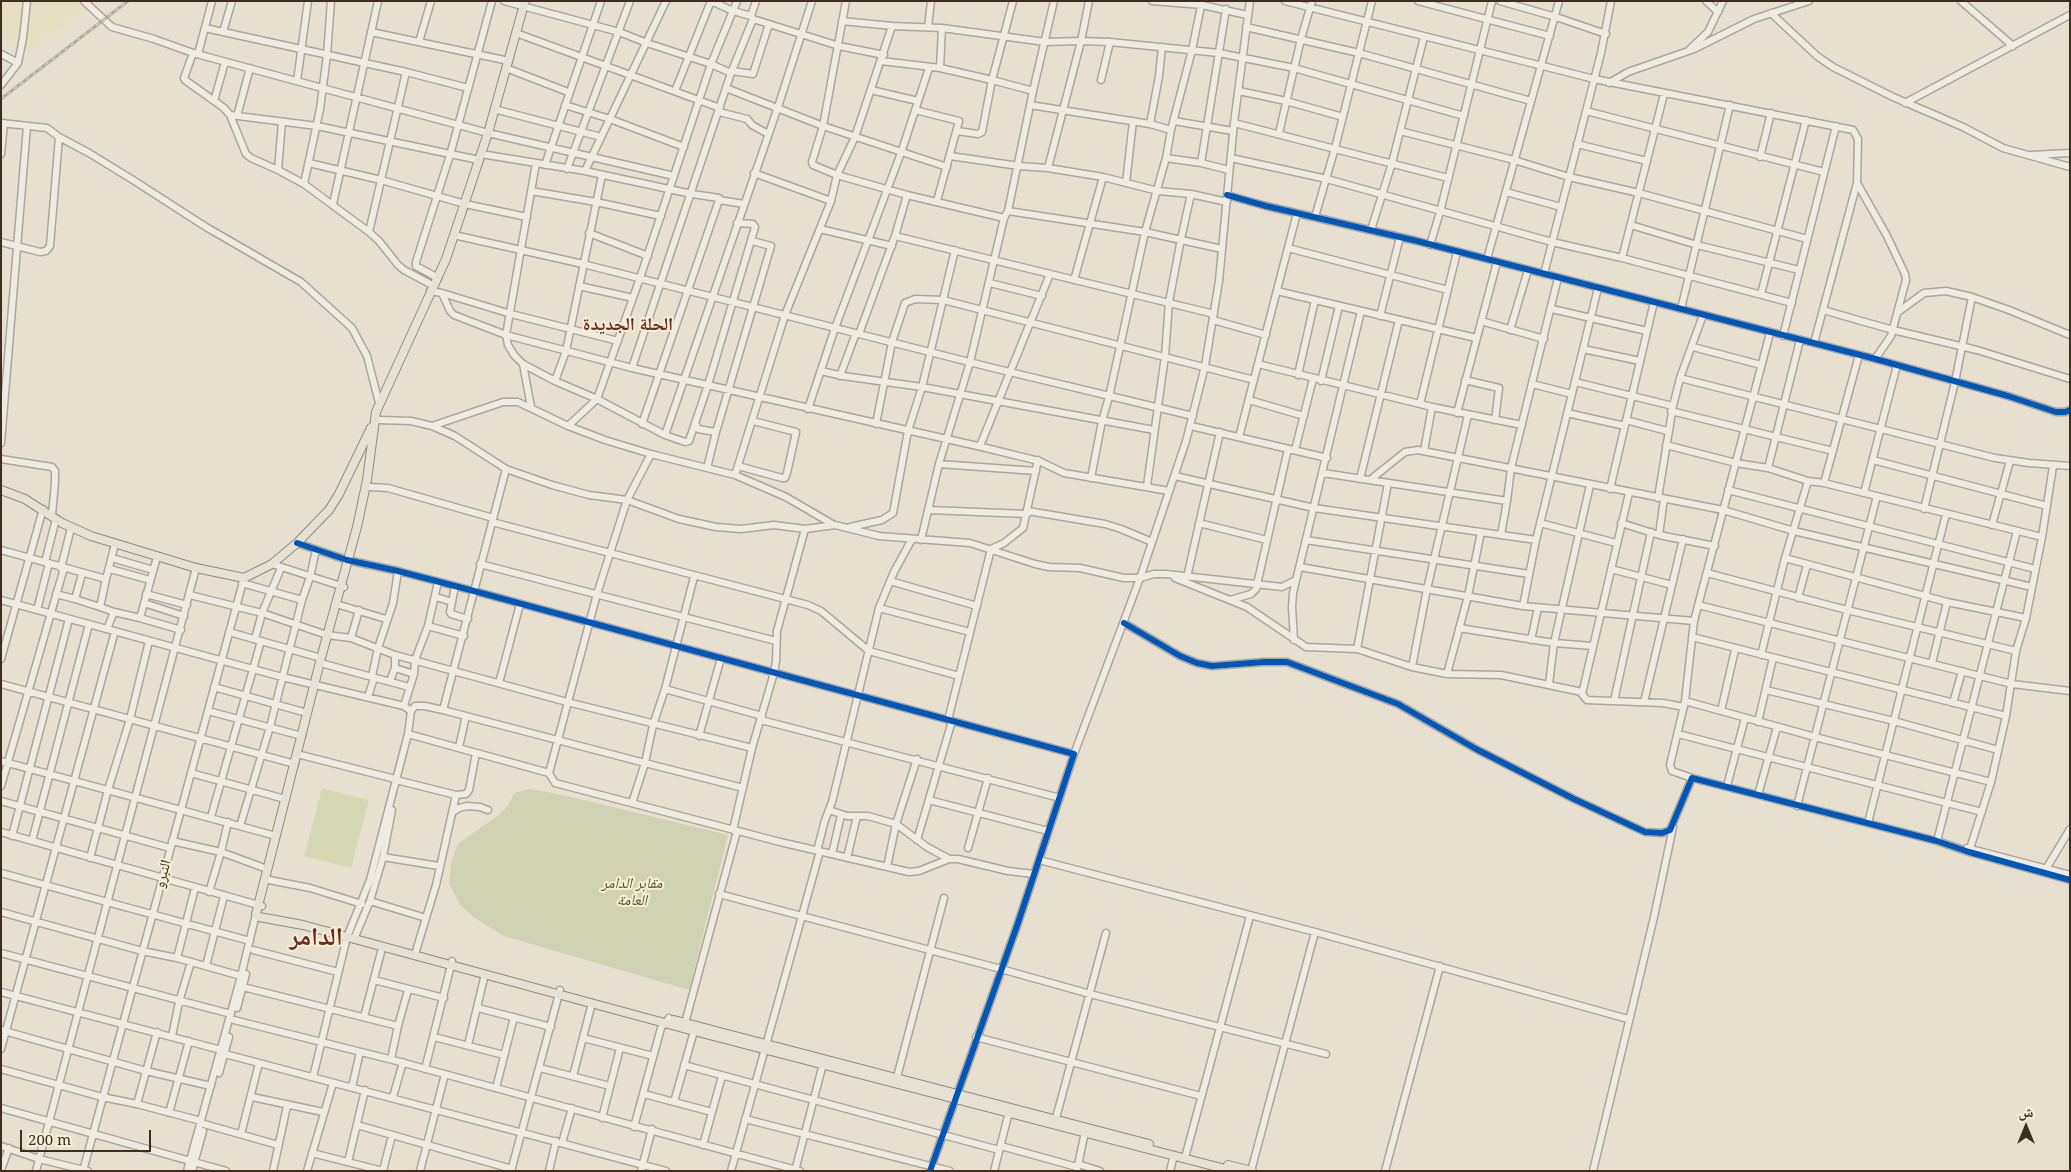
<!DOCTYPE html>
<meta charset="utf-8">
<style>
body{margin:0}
#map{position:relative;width:2071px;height:1172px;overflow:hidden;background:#e7e0d1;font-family:"Noto Serif","Noto Naskh Arabic",serif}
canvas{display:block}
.frame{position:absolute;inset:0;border:2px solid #3d2e20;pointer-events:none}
.north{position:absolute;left:2001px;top:1102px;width:50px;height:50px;-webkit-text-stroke:4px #f7eed8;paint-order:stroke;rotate:0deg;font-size:14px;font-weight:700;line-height:20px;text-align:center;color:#3d2e20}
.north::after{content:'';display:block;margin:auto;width:18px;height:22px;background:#3d2e20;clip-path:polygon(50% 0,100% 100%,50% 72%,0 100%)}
.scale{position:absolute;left:20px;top:1130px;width:131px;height:22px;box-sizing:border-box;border:2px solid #3d2e20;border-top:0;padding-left:6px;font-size:15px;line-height:18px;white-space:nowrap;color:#3d2e20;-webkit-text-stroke:4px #f7eed8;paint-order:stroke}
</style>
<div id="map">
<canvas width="2071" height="1172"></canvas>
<div class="frame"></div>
<div class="north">ش</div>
<div class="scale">200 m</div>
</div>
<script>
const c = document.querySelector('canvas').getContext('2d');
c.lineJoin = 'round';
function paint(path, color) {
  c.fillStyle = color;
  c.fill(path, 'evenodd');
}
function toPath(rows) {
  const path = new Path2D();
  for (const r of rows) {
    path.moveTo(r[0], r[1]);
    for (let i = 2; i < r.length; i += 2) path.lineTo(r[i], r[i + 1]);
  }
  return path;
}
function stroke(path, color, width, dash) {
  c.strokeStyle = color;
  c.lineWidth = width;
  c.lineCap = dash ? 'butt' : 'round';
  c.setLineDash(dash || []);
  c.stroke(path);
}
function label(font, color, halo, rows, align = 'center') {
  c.font = font + ' "Noto Serif","Noto Naskh Arabic",serif';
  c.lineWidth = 4;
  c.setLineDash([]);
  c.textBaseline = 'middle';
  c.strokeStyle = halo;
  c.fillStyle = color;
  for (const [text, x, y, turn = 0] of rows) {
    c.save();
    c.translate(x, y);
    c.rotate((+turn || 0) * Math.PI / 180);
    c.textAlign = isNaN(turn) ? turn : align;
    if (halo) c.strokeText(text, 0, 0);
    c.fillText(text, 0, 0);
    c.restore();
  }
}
const farmland = toPath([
 [1,1,101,1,30,50,1,38]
]);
const green = toPath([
 [322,788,369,800,351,868,304,856]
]);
const cemetery = toPath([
 [530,789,563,795,728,835,689,990,504,936,475,918,460,905,449,883,451,863,458,844,500,814,508,806,514,793]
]);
const minor = toPath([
 [84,1,112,27,154,39,193,53],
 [504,1,619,32,647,43,711,64,731,73],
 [711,1,733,11,751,16,753,19,839,46,884,55],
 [846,1,823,126,812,162,813,165,837,175,907,195,1004,218],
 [1152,1,1202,5,1247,15],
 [1285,1,1594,79,1853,130,1858,139,1857,183,1814,343],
 [1418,1,1550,36],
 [1500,1,1556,17,1606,34],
 [1706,1,1718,12],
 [1961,1,2013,46],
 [1771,13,1817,56,1833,67,1893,97,1963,127,2003,148,2070,167],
 [751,16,756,1],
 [842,21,892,26,942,28,1045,42,1081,41,1110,42,1219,53,1294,68,1464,116],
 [928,27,931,1],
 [1246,27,1359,53,1531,101],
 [205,28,406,72,468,88],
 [223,32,232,1],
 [371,32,509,61],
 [516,33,720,108],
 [419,42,431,1],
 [1690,49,1708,32,1723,1],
 [1,54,18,63],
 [198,54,212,1],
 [881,61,940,68,992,80,1033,91],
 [506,68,568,92],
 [940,68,942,28],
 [732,71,753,74,769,24],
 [1101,80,1110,42],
 [297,81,308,1],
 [1609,83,1628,72,1694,49,1754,19,1809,1],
 [1,85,18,63,23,38,27,1],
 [726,88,823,126,947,167],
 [871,90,918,101],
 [675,91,711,1],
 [1239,91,1286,101,1343,117],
 [214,101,225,62],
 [1905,103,2070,15],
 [565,105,610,119,684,147],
 [1030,105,1150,124,1171,130],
 [494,109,601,137],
 [915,110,959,121,937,201],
 [1586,111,1824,172],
 [719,112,747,119,752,125,768,134],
 [230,115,317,126,479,160],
 [237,116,250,68],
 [1174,121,1233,131],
 [1,123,47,128,59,137,89,153,133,180,206,227,301,282,352,328,367,356,379,403],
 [1234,123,1448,178],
 [1150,124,1159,76,1162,47],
 [957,131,978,134,982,132,992,80,1013,1],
 [1400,131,1514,160,1569,177,1639,193,1807,239],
 [1279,133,1301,39,1312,1],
 [1577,144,1647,161],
 [1,154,4,123],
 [481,154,585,171,692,194,719,198,719,200,744,204],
 [2031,155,2070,153],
 [950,156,1019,166,1048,168,1103,177,1158,191,1191,194,1227,202],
 [1760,157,1771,113],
 [1166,158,1201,163,1229,170],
 [1231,158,1327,179,1552,242,1622,258,1792,303],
 [309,163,381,180,465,204,527,217],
 [536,163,506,335,508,345,514,355,523,364,555,381,597,399,665,435,685,442,689,441,708,385,755,227,753,224,737,223],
 [1201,163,1226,9],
 [545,165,601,1],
 [1048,168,1081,41,1089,1],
 [567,169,630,1],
 [278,170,282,122],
 [585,171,666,1],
 [754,173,831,201],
 [1126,183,1133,121],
 [1857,183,1887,236,1905,274,1906,280,1891,336,1875,359],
 [304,184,320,109,327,55,331,1],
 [531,191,596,202,661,216],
 [1506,192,1561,207],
 [1227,195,1266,206,1417,241,1872,358,2008,396,2056,412,2065,412,2070,410],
 [333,204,378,1],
 [1008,211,1145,232,1222,249],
 [1315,217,1335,148,1372,1],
 [1631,225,1697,245,1799,270],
 [820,229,892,246],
 [1371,230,1392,163,1424,37],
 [369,232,406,72],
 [589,233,648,256],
 [454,235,583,264,993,368,1193,416],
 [895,236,1214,314],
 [1,242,40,252,46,251,50,246,59,137],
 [1430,245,1440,212,1492,1],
 [1288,248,1448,290],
 [1622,258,1664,94],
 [1487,259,1559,1],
 [1544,274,1601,53,1611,1],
 [438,278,416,266,416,262,450,155,492,1],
 [1074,280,1103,177],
 [990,283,1042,296],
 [434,286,404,270,398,265,379,241,369,232,304,184,278,170,251,158,246,154,230,115,224,108,185,80,184,78,193,53,488,133,674,176],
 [579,286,633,298],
 [430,291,442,293,511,314,618,341],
 [1277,291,1476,338],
 [442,293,450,311,454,315,506,335,632,368,982,447,1039,461,1064,473,1169,491],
 [1761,294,1806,120],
 [1552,309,1647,331],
 [1681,309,1730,105],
 [1823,310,1893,330,1977,350,2070,379],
 [1898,312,1924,293,1946,291,1972,297,2009,310,2070,335],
 [1380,316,1400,237],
 [1213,320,1266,335],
 [1481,321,1544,339],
 [1510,330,1528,270],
 [859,334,895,236,907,195],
 [1783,336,1836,126],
 [1693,347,1761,365],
 [1583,349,1640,361],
 [523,364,531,407],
 [1258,364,1432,407,1522,425],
 [632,368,731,73,753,19],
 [821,371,843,376,922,387,1154,430],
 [1298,375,1315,300],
 [840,376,856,333],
 [1680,378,1995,458,2029,463,2070,466],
 [1465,380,1499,388,1495,420],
 [555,381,566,351,602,175],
 [1321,381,1339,306],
 [1575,382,1673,406],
 [1532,384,1572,394],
 [1249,400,1304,416],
 [1420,404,1457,252],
 [808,409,835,328,901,153,929,68],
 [1671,411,1833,451],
 [1457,413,1497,262],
 [1567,413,1625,426],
 [379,420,411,421,432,426,455,436,506,469,552,485,589,495,627,500,679,519,716,527,741,529,774,525,805,529,835,525,879,536,970,543,1035,564,1049,567,1080,568,1124,578,1140,578,1154,574,1166,574,1282,587,1296,580],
 [1626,420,1667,431],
 [695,423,698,429,716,432,771,246,752,241],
 [642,424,719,200],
 [876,424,892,342,905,303,915,299,943,300,1254,380],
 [432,426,503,402,518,402,568,426,605,440,651,454,735,475,786,497,834,525],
 [568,426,597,399,640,278,711,64,737,1],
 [1191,426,1327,458],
 [665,435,778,107,812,1],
 [1239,437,1297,213],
 [1,443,27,126],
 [1666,445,1736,463,1768,468,1808,481,1824,483,2042,537],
 [980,446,1050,274],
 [1295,450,1313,379],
 [1424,451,1432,407],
 [651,454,627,500,597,594,549,773,555,783,780,842,909,872,919,871,949,859,958,859,1008,871,1034,874],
 [1,459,52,467,55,471,55,482,52,515],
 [1873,460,2047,506],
 [939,464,1036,471],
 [738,466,782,478,785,478,787,473,796,432,753,421],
 [707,468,716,432],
 [1768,468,1800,340],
 [1323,473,1507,501],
 [735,475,785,315,831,201,837,175,855,137,892,26],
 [1175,476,1314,508,1536,540],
 [1091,478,1102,421,1109,397,1145,232,1166,158,1171,130,1192,50,1202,1],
 [1360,479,1399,320],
 [1370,480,1405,452,1418,450,1723,510,1794,531,2032,587],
 [1824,483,1859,355],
 [1147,486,1165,356,1169,302,1181,239,1191,194],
 [370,487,388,488,493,518],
 [1610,489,1654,302],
 [1728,490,2035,569],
 [1629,493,1582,694,1587,700,1663,703,1684,707],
 [1864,493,1897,365],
 [1658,498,1673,406,1680,378,1703,315],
 [1924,509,1955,382,1972,297],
 [929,510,1027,514],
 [1028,511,1105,524,1121,529,1152,542],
 [492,522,808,605,821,611,869,651,959,676],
 [1199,523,1267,540],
 [1540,523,1616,543],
 [1621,523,1659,535,1715,546],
 [1992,525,2010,461],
 [850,527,882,520,893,513,908,431,922,387,955,250],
 [1501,535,1507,501,1511,468,1558,278],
 [1659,535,1664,499],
 [921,540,939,464,970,362,1004,218,1008,211,1033,91,1054,1],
 [1306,540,1529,574],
 [297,543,347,560,398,571,474,591,1074,754,1018,923,930,1171],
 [1,550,106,579,115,544],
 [112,558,153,570],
 [1785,558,1947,602,2026,618],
 [45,562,56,519],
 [272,564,344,587],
 [480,564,776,641],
 [1300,567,1523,606,1694,621],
 [61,568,71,528],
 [110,569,150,580],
 [1611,569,1672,585],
 [1707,573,1847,610,2016,651],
 [1187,577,1220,432],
 [1175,578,1247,607,1306,647,1357,649,1412,667,1447,674,1501,675,1582,692],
 [106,579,100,607,114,612],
 [890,581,977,606],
 [242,583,302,600],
 [56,594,75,599,82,574],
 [146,594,187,605],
 [190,595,262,613,327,635,351,638,395,655,567,702,752,748],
 [436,597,452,602,450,612,451,614,468,619],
 [1798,598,1807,565],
 [75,599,100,607],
 [1,600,282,677,404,706,411,711],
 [1230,600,1251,594,1256,589,1288,449],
 [452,602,455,586],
 [144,603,184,616],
 [336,604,386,619],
 [1698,605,2012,684,2070,691],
 [1523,606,1536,540,1598,288],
 [879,608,970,632],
 [37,610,49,563],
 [140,618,181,630],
 [1124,623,1180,656,1197,663,1212,666,1264,662,1287,662,1398,704,1476,749,1574,799,1645,832,1662,833,1670,830,1692,778,1937,841,1969,852,2070,880],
 [428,626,464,636],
 [1459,628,1554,643,1593,646],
 [107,629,114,612,140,618,157,557],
 [229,632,321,658],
 [1692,637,2006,716],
 [351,638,359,610],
 [255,639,262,613,281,568],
 [1294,640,1292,607,1293,593,1361,311],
 [1531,640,1538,608],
 [1357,649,1388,483],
 [1761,655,1785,558,1808,481],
 [1,659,43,509],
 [1932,663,1947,602],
 [324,664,409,687],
 [1412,667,1427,589,1468,415],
 [395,668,414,674],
 [1447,674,1468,596,1481,532],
 [390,681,395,668,395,655],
 [499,683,520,604],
 [1,684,295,764],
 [1549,684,1554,643,1590,485],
 [214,687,307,713],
 [665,689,762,716],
 [1766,690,1894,721,1998,750],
 [368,697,374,678,372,676,378,648,393,603,398,571],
 [1614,701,1651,532],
 [1685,701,1815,737,1991,782],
 [1644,702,1683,539],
 [1953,703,1962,671],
 [404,706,414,674,415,660,428,626,438,582],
 [443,710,506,469],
 [208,711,302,736],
 [1721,711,1735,650],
 [761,720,1060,798],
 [948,720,991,549,1004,543,1023,528,1038,460],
 [1758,722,1773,658],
 [408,734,549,773],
 [1678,734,1982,812],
 [699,736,721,658],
 [459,747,466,716],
 [1074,754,1140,578,1186,441,1205,366,1219,281,1234,123,1250,1],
 [301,755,395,779],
 [1,761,276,836],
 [191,773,285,799],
 [1692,778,1672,771,1670,765,1685,701,1694,621,1770,333],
 [396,780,456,795,466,794,469,790,476,753],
 [1,786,64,568],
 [1727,786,1745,718],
 [1758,795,1777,727],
 [929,800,1048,831],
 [1,801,170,848],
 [632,803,645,763,653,725,665,689,694,577],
 [1797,806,1877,496],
 [829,810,847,816,868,816,896,824,927,847,949,859],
 [453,812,459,808,467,806,480,807,488,810],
 [211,817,261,641],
 [1868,823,1946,514],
 [240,826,270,727,302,600,310,577,316,550],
 [733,830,752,748,774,673,776,661,777,631,805,529],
 [1,832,262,906],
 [12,836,69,619],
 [917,840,952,721],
 [32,841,89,624],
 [172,841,221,852,267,869],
 [1937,841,2017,531],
 [968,848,988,778],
 [1967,848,2070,875],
 [817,851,825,820,832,802,879,608,894,572,912,539],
 [1969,852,1991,782,2006,716,2016,651,2026,618,2042,537,2053,466],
 [832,854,841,815],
 [383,857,392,810],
 [90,858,108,790,130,719,149,641],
 [847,858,857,816],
 [1039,860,1315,932,1628,1019],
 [887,867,896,824,917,759],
 [2046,869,2070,829],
 [1,873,250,941],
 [269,880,310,888,362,904],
 [209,892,221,852,228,822],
 [719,894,1001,969,1090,994,1326,1054],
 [370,901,426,918],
 [1,912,142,951,177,958,241,976],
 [354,939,370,901,383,857,439,866],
 [253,950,338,972],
 [416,951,436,885,456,795],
 [1,953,231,1014],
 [177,958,195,888],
 [206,966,224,896],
 [374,980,444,998],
 [243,987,398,1026,408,990],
 [1,992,221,1050],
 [237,1008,246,974],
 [478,1008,551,1027],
 [364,1017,382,948,381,946],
 [234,1020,393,1060,800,1171],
 [685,1023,737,831],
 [1,1030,146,1071,211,1086],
 [172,1036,179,1002,191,962],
 [434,1037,504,1055],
 [976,1037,1201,1096],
 [583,1038,653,1056],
 [468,1045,485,974],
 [1,1049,115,631],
 [225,1054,666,1171],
 [391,1059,398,1026],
 [684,1065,999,1150],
 [540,1068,610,1086],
 [1,1069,102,1097,137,1104,201,1121],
 [425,1069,452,961],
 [219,1073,229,1037],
 [573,1076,592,1003],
 [313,1077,347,937,370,880,408,734,411,711,415,706,425,706,443,710,645,763,743,788],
 [897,1077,944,898],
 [352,1087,360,1052],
 [496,1088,514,1017],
 [644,1094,712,1112],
 [252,1097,323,1112],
 [393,1097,403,1062],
 [674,1102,694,1031],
 [137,1104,157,1032],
 [1,1108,226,1171],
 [169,1113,189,1041],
 [602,1118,620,1048],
 [1056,1118,1106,933],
 [745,1119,950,1171],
 [204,1124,278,1145],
 [357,1125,512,1169],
 [634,1127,661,1028,669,1018],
 [241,1134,259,1063],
 [562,1143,572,1108],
 [703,1145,722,1076],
 [1,1146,39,1159,88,1171],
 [1001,1146,1077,1167],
 [312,1153,383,1171],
 [1186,1154,1250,916],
 [348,1162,365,1090],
 [1078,1164,1100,1171],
 [1,1170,9,1148],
 [1077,1170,1085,1132],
 [36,1171,196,568],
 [83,1171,244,578],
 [187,1171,241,976,256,914],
 [192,1171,203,1131],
 [273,1171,287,1106],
 [307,1171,333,1083],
 [383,1171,392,1135],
 [420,1171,445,1074],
 [511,1171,560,990],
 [549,1171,556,1141],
 [641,1171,652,1129],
 [731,1171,820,851],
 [795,1171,823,1064],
 [994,1171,1009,1112],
 [1170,1171,1174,1155],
 [1251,1171,1315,932],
 [1385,1171,1440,966],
 [1593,1171,1654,917,1673,827]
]);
const major = toPath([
 [525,1,488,133,446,259,376,412,367,480,357,527,321,658,256,914,259,917,303,925,694,1031,1233,1171],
 [1,490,25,499,62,523,91,536,196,568,244,578,272,564,297,543,329,510,339,494,371,428],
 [674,1020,1149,1144],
 [1228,1165,1252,1171]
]);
const rail = toPath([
 [1,99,128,1]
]);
const cycleway = toPath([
 [1227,195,1266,206,1417,241,1872,358,2008,396,2056,412,2065,412,2070,410],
 [297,543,347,560,398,571,474,591,1074,754,1018,923,930,1171],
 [1124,623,1180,656,1197,663,1212,666,1264,662,1287,662,1398,704,1476,749,1574,799,1645,832,1662,833,1670,830,1692,778,1937,841,1969,852,2070,880]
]);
const streetNames = [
 ["النبرو",163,874,-75]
];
const parkNames = [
 ["مقابر الدامر",632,884],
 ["العامة",632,901]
];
const quarterNames = [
 ["الحلة الجديدة",628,325]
];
const townNames = [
 ["الدامر",316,938]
];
paint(farmland, '#e6dfc2');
paint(green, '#d6d7b3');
paint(cemetery, '#d1d1b3');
stroke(minor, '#ada599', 9);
stroke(major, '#928b80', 10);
stroke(minor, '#efebe3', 6);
stroke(major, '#e6e1d4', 8);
stroke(rail, '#afaaa2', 3);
stroke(rail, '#f7eed8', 1, [4]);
stroke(cycleway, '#0057b8', 6);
label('15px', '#3d2e20', '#f7eed8', streetNames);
label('italic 15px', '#4d5a26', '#f7eed8', parkNames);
label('bold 18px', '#6b2e1e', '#f7eed8', quarterNames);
label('bold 25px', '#6b2e1e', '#f7eed8', townNames);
</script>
